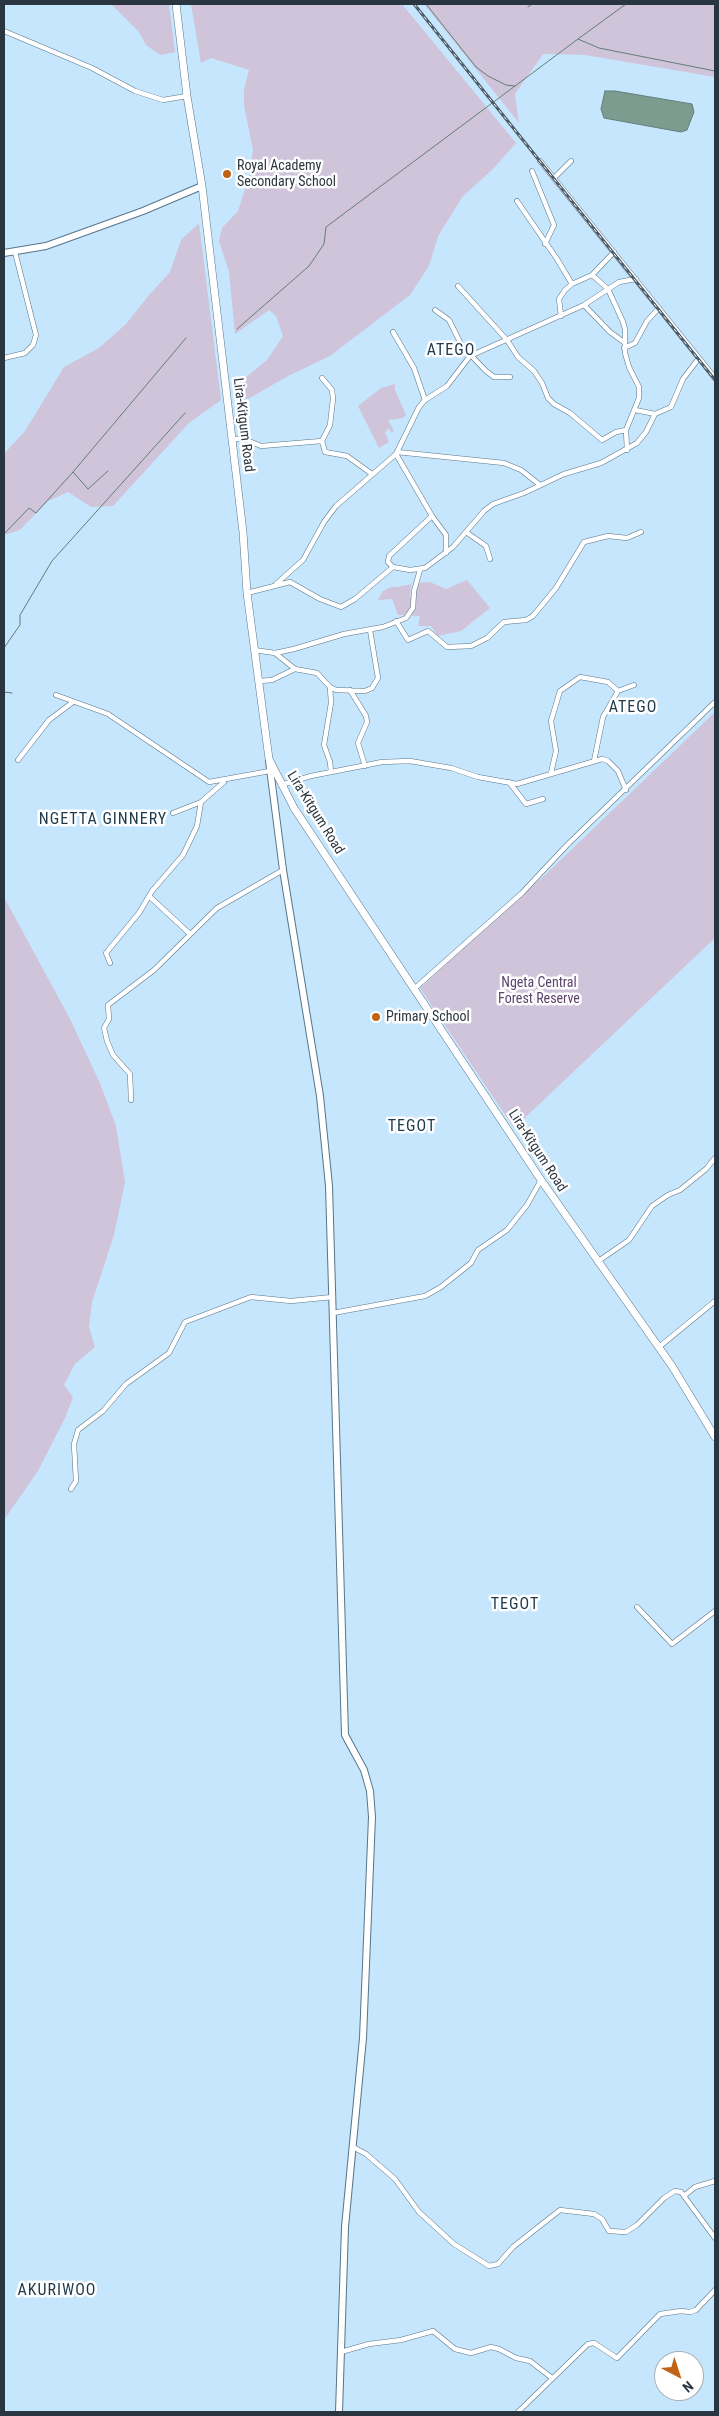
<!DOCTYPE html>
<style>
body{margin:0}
#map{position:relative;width:719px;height:2416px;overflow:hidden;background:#c6e6fd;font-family:"Roboto Condensed",sans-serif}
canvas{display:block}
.frame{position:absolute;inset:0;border:5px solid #2a363f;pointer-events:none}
.north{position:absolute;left:654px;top:2351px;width:50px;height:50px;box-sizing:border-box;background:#fff;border:1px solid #aaafb2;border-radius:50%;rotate:140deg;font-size:14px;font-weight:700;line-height:20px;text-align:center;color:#2a363f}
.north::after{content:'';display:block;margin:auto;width:18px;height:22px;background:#c06315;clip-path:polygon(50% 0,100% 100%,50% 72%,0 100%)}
</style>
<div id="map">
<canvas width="719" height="2416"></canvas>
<div class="frame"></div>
<div class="north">N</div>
</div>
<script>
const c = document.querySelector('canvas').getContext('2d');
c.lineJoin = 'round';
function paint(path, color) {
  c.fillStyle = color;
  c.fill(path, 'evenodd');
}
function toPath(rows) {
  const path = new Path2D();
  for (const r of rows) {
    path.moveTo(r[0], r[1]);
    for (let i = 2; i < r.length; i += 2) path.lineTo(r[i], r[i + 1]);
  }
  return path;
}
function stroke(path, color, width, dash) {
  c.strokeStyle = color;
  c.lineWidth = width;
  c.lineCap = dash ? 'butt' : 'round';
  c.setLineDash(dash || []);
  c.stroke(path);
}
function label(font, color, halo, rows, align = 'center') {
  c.font = font + ' "Roboto Condensed",sans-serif';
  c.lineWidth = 5;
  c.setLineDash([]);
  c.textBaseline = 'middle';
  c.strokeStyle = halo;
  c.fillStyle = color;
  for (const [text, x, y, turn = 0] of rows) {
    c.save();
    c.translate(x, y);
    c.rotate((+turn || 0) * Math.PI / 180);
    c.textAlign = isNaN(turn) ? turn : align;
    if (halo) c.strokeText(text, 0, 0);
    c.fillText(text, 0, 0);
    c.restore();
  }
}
const green = toPath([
 [111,4,169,4,175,52,160,55,146,45,139,32],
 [191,4,402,4,516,143,492,170,463,196,438,236,429,266,410,295,330,356,288,376,248,399,236,398,239,383,267,360,283,336,276,316,269,310,235,334,229,272,219,241,222,228,238,211,248,180,253,150,244,106,244,90,249,70,211,58,201,63],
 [424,4,715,4,715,77,585,55,543,54,515,94,519,123],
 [199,223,221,400,189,423,113,506,91,507,68,492,48,501,20,530,4,535,4,454,25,431,64,367,99,348,126,324,149,295,170,272,181,240],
 [395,384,395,390,406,415,403,418,388,420,394,431,391,433,389,428,385,432,389,442,379,448,358,406,381,388],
 [467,580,490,608,461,631,437,636,431,626,418,626,420,616,398,615,392,599,378,600,383,591,391,587,398,587,411,584,410,596,415,595,416,583,430,582,446,589],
 [715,712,715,938,514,1128,420,988,546,874],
 [4,897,70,1019,100,1083,116,1126,125,1182,114,1235,92,1302,89,1327,95,1347,75,1364,64,1385,73,1397,65,1418,38,1471,4,1520]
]);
const water = toPath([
 [605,91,615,91,692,104,694,112,687,130,681,132,604,118,601,109,605,91]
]);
const stream = toPath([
 [426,4,476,67,488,76,506,85,515,86],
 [528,7,532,4],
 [578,39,626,4],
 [237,329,309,266,324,244,326,227,578,39,599,48,715,71],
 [73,472,186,338],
 [4,534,29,508,36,513,73,472,88,489,108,471],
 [4,648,20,625,20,615,52,561,185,413],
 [4,692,12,693]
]);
const street = toPath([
 [4,31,92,68,135,91,163,100,187,96],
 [540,161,715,378],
 [532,171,554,225,545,244],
 [554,178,571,161],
 [517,201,557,259,572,284],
 [592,275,608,289,623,322,625,329,625,353,629,367,639,387,639,398,626,430,627,450],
 [458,286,507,340,518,357,534,371,542,383,548,398,554,404,570,413,602,440,616,432,626,430],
 [584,305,619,282,636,279],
 [435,310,449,320,462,346,486,371,494,377,510,377],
 [561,316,559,299,565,290,572,284,592,275,614,252],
 [393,332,414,368,425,400],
 [624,348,635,343,647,321,659,308],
 [4,358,25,353,33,345,36,335,15,252],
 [322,378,332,390,333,399,330,425,322,441,325,452,347,456,372,474],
 [635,410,655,414],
 [233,439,244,439,261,446,322,441],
 [397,452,504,463,521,470,540,485],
 [432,516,446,535,446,553],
 [466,532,486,546,490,559],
 [393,567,388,562,389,556,432,516,396,454],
 [276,584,303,560,324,522,336,506,396,454,419,407,425,400,447,386,470,356,584,305,610,332,625,343],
 [247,593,290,582,320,599,341,607,355,599,393,567,410,570,425,568,453,547,484,511,493,504,524,493,564,474,601,463,637,443,646,432,655,414,671,407,683,379,699,358],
 [396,621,408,640,428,631,447,647,471,646,487,638,504,622,526,620,533,616,556,588,584,542,608,536,627,538,641,532],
 [254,650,275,653,294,649,344,634,383,627,406,618,413,608,414,591,420,570],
 [275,653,295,669,317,673,330,687,336,690,365,691,372,688,378,678,370,630],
 [260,681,272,680,295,669],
 [330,687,331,703,324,745,330,762,331,772],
 [350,690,366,716,367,722,358,743,365,766],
 [56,695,108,714,209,782,270,771],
 [18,760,49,720,73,702],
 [594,761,603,717,618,691,634,685],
 [551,773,556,751,551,721,560,691,580,677,608,682,618,691],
 [509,782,526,804,543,799],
 [281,785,311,776,382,762,410,761,451,768,478,777,517,784,602,759,608,761,618,771,626,790],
 [173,813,201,802,224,782],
 [150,897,190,934],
 [110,963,106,953,139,913,152,891,183,855,197,826,201,802],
 [414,989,522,893,567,845,715,702],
 [131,1100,130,1074,113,1055,107,1041,104,1028,109,1019,108,1005,154,970,217,908,283,870],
 [597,1262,629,1240,652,1206,668,1195,680,1190,706,1169,715,1158],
 [333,1313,425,1296,441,1287,471,1263,478,1250,507,1230,527,1205,541,1180],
 [659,1347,715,1301],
 [71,1489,76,1481,74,1444,78,1430,103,1411,126,1384,169,1353,185,1322,251,1297,291,1301,333,1297],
 [637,1607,672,1644,715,1611],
 [353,2147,366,2154,395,2179,419,2212,454,2244,489,2266,498,2264,513,2247,560,2210,594,2214,602,2219,609,2231,626,2232,637,2225,664,2198,675,2191,681,2192,684,2196,715,2238],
 [684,2196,695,2187,715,2181],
 [341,2352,369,2344,401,2340,433,2331,455,2349,471,2353,491,2347,499,2349,516,2358,530,2361,552,2378],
 [518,2412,588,2344,594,2343,617,2358,660,2314,681,2311,690,2312,696,2310,715,2290]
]);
const secondary = toPath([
 [4,253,46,246,143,211,202,186],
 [269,761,283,870,320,1096,329,1186,345,1735,364,1770,370,1791,372,1817,363,2038,345,2227,339,2412]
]);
const primary = toPath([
 [176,4,187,96,202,186,243,532,247,593,269,759,294,808,541,1180,672,1366,715,1437]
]);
const rail = toPath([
 [414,4,715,380]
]);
const markers = [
 [227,174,5,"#c06315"],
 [376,1017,5,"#c06315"]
];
const poiNames = [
 ["Royal Academy",237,166],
 ["Secondary School",237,182],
 ["Primary School",386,1017]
];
const streetNames = [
 ["Lira-Kitgum Road",243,425,83],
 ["Lira-Kitgum Road",315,813,58],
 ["Lira-Kitgum Road",537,1151,57]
];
const parkNames = [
 ["Ngeta Central",539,983],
 ["Forest Reserve",539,999]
];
const quarterNames = [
 ["ATEGO",451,351],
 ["ATEGO",633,708],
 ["NGETTA GINNERY",103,820],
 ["TEGOT",412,1127],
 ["TEGOT",515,1605],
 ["AKURIWOO",57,2291]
];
paint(green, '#d0c4da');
paint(water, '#7c9c90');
stroke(water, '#637d78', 1);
stroke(stream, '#637d78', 1);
stroke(street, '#58758a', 5.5);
stroke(secondary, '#58758a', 8);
stroke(primary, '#58758a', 8);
stroke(street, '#fff', 4.5);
stroke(secondary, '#fff', 6);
stroke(primary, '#fff', 7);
stroke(rail, '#4c5c68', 3);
stroke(rail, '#fff', 1, [4]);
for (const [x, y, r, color] of markers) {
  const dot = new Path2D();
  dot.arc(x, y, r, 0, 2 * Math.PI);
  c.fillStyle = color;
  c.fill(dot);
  stroke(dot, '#fff', 2);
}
label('14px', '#2a363f', '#fff', poiNames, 'left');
label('14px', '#2a363f', '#fff', streetNames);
label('14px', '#5b446d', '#fff', parkNames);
c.letterSpacing = '1px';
label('16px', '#203b4e', '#fff', quarterNames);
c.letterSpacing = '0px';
</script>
